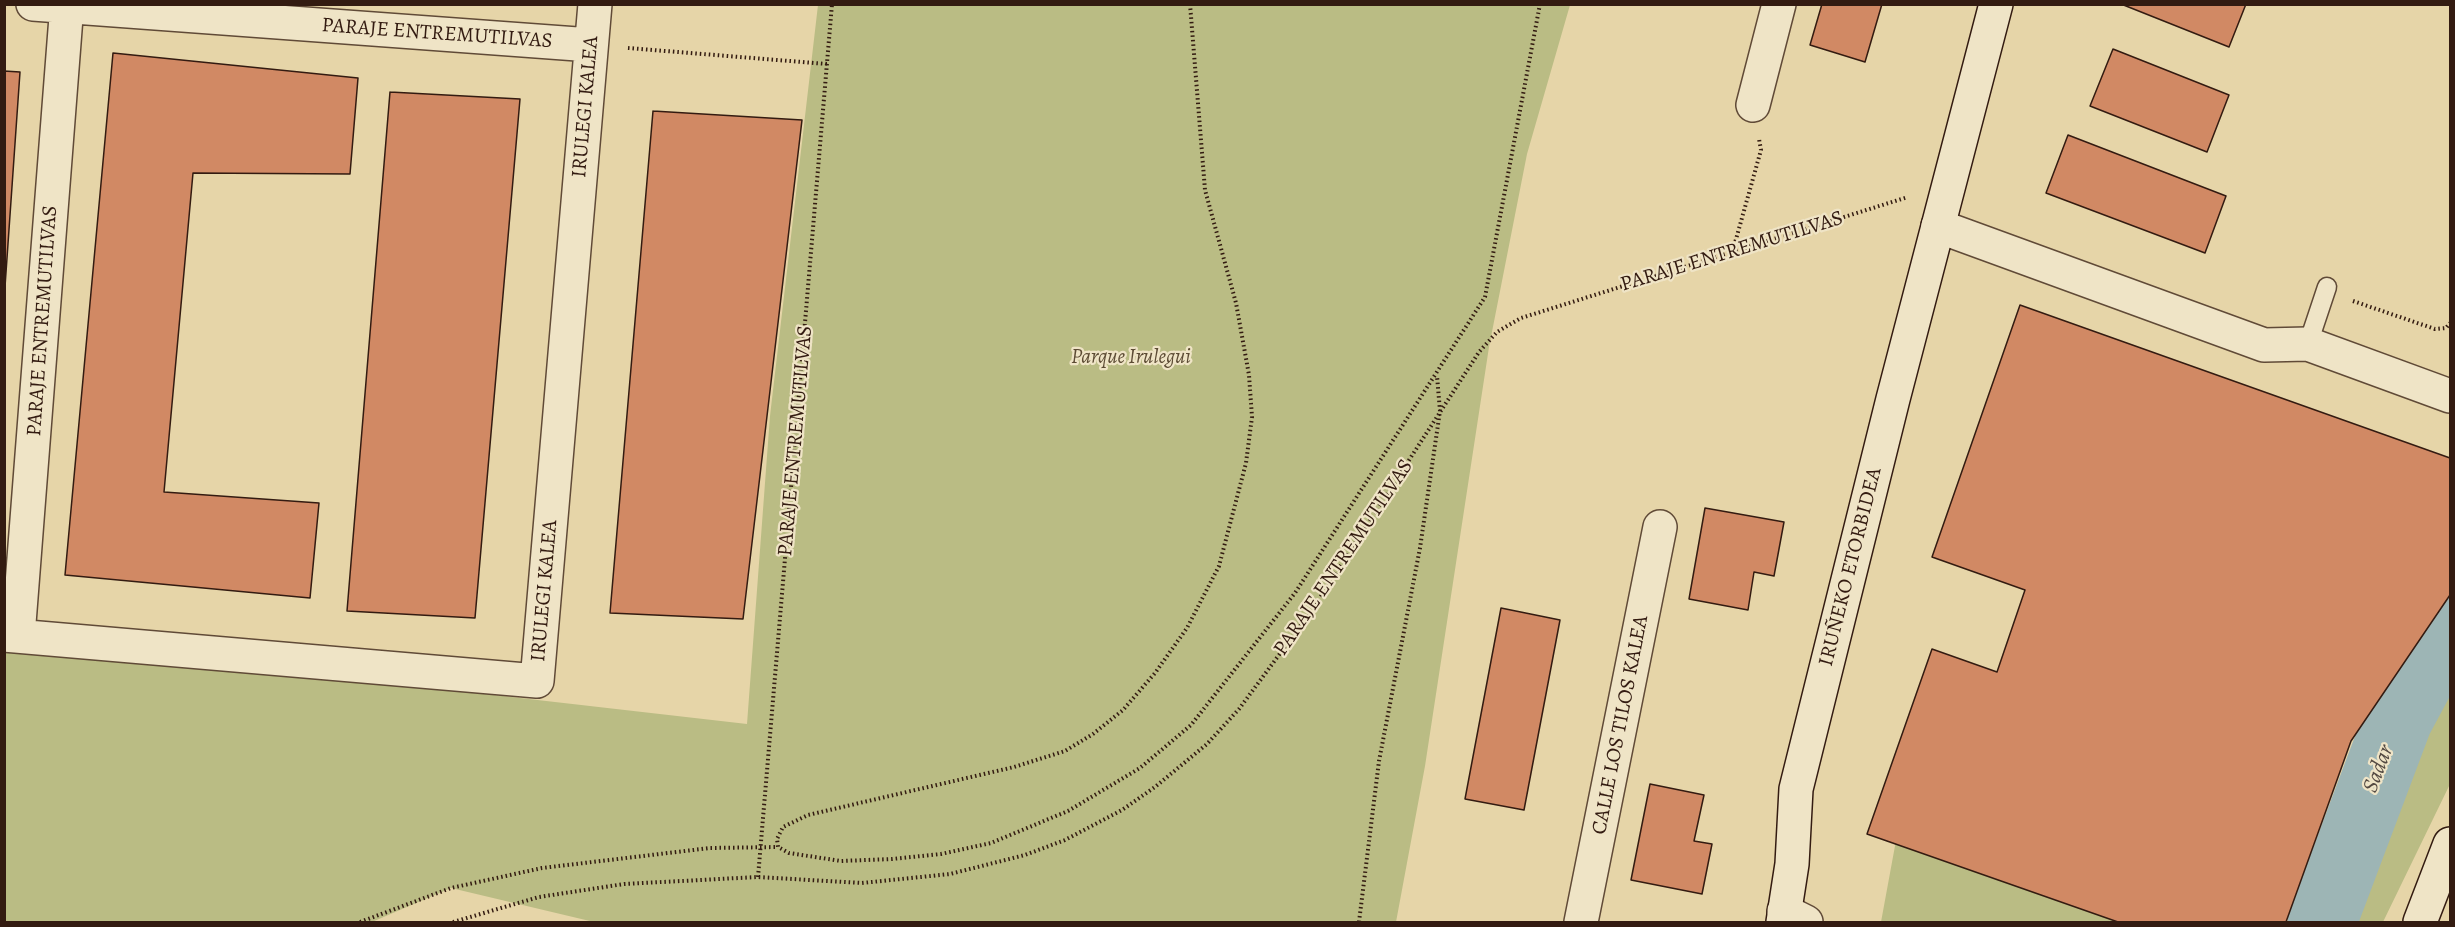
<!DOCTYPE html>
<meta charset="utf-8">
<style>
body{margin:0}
#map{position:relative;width:2455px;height:927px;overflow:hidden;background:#e6d5a8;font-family:Alegreya,serif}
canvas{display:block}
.frame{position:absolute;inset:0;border:6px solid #331b11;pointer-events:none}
</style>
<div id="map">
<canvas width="2455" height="927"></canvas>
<div class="frame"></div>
</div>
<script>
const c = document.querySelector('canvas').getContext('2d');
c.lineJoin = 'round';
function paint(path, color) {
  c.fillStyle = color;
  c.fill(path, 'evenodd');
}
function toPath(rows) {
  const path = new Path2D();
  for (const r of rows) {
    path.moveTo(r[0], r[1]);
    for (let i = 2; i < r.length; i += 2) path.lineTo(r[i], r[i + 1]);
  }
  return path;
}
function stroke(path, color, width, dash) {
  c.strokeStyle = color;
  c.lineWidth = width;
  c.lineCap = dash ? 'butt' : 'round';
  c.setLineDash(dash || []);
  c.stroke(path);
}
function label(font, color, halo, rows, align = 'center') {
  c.font = font + ' Alegreya,serif';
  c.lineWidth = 4.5;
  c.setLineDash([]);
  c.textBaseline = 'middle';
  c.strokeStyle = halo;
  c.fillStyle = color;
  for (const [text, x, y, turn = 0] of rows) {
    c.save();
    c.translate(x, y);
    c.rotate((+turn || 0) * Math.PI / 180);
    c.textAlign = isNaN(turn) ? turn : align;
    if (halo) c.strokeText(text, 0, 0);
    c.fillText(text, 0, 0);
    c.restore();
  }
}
const green = toPath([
 [818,5,1570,5,1527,154,1489,347,1425,766,1396,922,594,922,451,888,372,922,5,922,5,639,747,724,770,416],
 [2450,609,2450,784,2383,922,2299,922,2367,753],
 [1897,835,2125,922,1881,922]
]);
const river = toPath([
 [2322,922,2398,720,2450,623]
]);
const building = toPath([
 [1822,4,1882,4,1865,62,1810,45,1822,4],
 [2121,4,2246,4,2229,47,2121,4],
 [2113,49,2229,95,2207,152,2090,106,2113,49],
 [113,53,358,78,350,174,193,173,164,492,319,503,310,598,65,575,113,53],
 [4,71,20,72,4,301,4,71],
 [390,92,520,99,475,618,347,611,390,92],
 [653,111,802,120,743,619,610,613,653,111],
 [2068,135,2226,196,2205,253,2046,193,2068,135],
 [2020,305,2450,458,2450,595,2351,741,2286,922,2118,922,1867,834,1932,649,1997,672,2025,590,1932,557,2020,305],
 [1705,508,1784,522,1774,576,1754,572,1748,610,1689,599,1705,508],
 [1501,608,1560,620,1524,810,1465,799,1501,608],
 [1650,784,1704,795,1694,841,1712,844,1702,894,1631,880,1650,784]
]);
const path = toPath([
 [1190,4,1205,190,1236,303,1249,375,1252,417,1246,463,1219,566,1187,628,1155,673,1123,710,1093,734,1065,751,1014,767,808,815,783,827,777,839,778,847,789,853,841,861,892,859,941,854,991,843,1068,811,1140,768,1191,725,1295,593,1485,297,1540,4],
 [628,48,827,64],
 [1733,250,1761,150,1759,139],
 [2353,301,2435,329,2446,328,2450,323],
 [758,877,832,4],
 [360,922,451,888,542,868,710,848,778,847],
 [453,922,539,897,624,884,758,877,862,883,950,874,1025,855,1065,840,1122,810,1155,787,1207,744,1239,709,1310,613,1479,352,1497,332,1521,318,1908,197],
 [1359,922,1379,761,1420,548,1440,411,1437,376]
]);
const lane = toPath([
 [2308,344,2327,287]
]);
const street = toPath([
 [33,4,591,45],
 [1753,105,1779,4],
 [1938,226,2264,345,2308,344,2450,396],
 [4,635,537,681,595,4],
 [18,636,67,4],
 [1784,911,1806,922],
 [1581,922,1660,527]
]);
const secondary = toPath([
 [1783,922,1792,864,1796,789,1893,399,1996,4],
 [2420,922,2450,844]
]);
const streetNames = [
 ["PARAJE ENTREMUTILVAS",437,34,4],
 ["IRULEGI KALEA",586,107,-85],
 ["PARAJE ENTREMUTILVAS",1732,252,-17],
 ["PARAJE ENTREMUTILVAS",43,321,-86],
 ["PARAJE ENTREMUTILVAS",796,441,-85],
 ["PARAJE ENTREMUTILVAS",1344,558,-56],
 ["IRUÑEKO ETORBIDEA",1851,567,-76],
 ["IRULEGI KALEA",545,591,-85],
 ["CALLE LOS TILOS KALEA",1621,725,-79]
];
const parkNames = [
 ["Parque Irulegui",1131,358]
];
const waterNames = [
 ["Sadar",2379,769,-69]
];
paint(green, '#babc84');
stroke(river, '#9db5b5', 69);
paint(building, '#d18964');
stroke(building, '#331b11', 1.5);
stroke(lane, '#604a37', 21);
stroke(street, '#604a37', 36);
stroke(secondary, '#331b11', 36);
stroke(path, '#331b11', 4, [1.5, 3]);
stroke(lane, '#efe4c6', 18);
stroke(street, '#efe4c6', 33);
stroke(secondary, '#efe4c6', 33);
label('21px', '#331b11', '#efe4c6', streetNames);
label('italic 21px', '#5c4b34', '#efe4c6', parkNames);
label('italic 22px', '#534942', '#efe4c6', waterNames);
</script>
